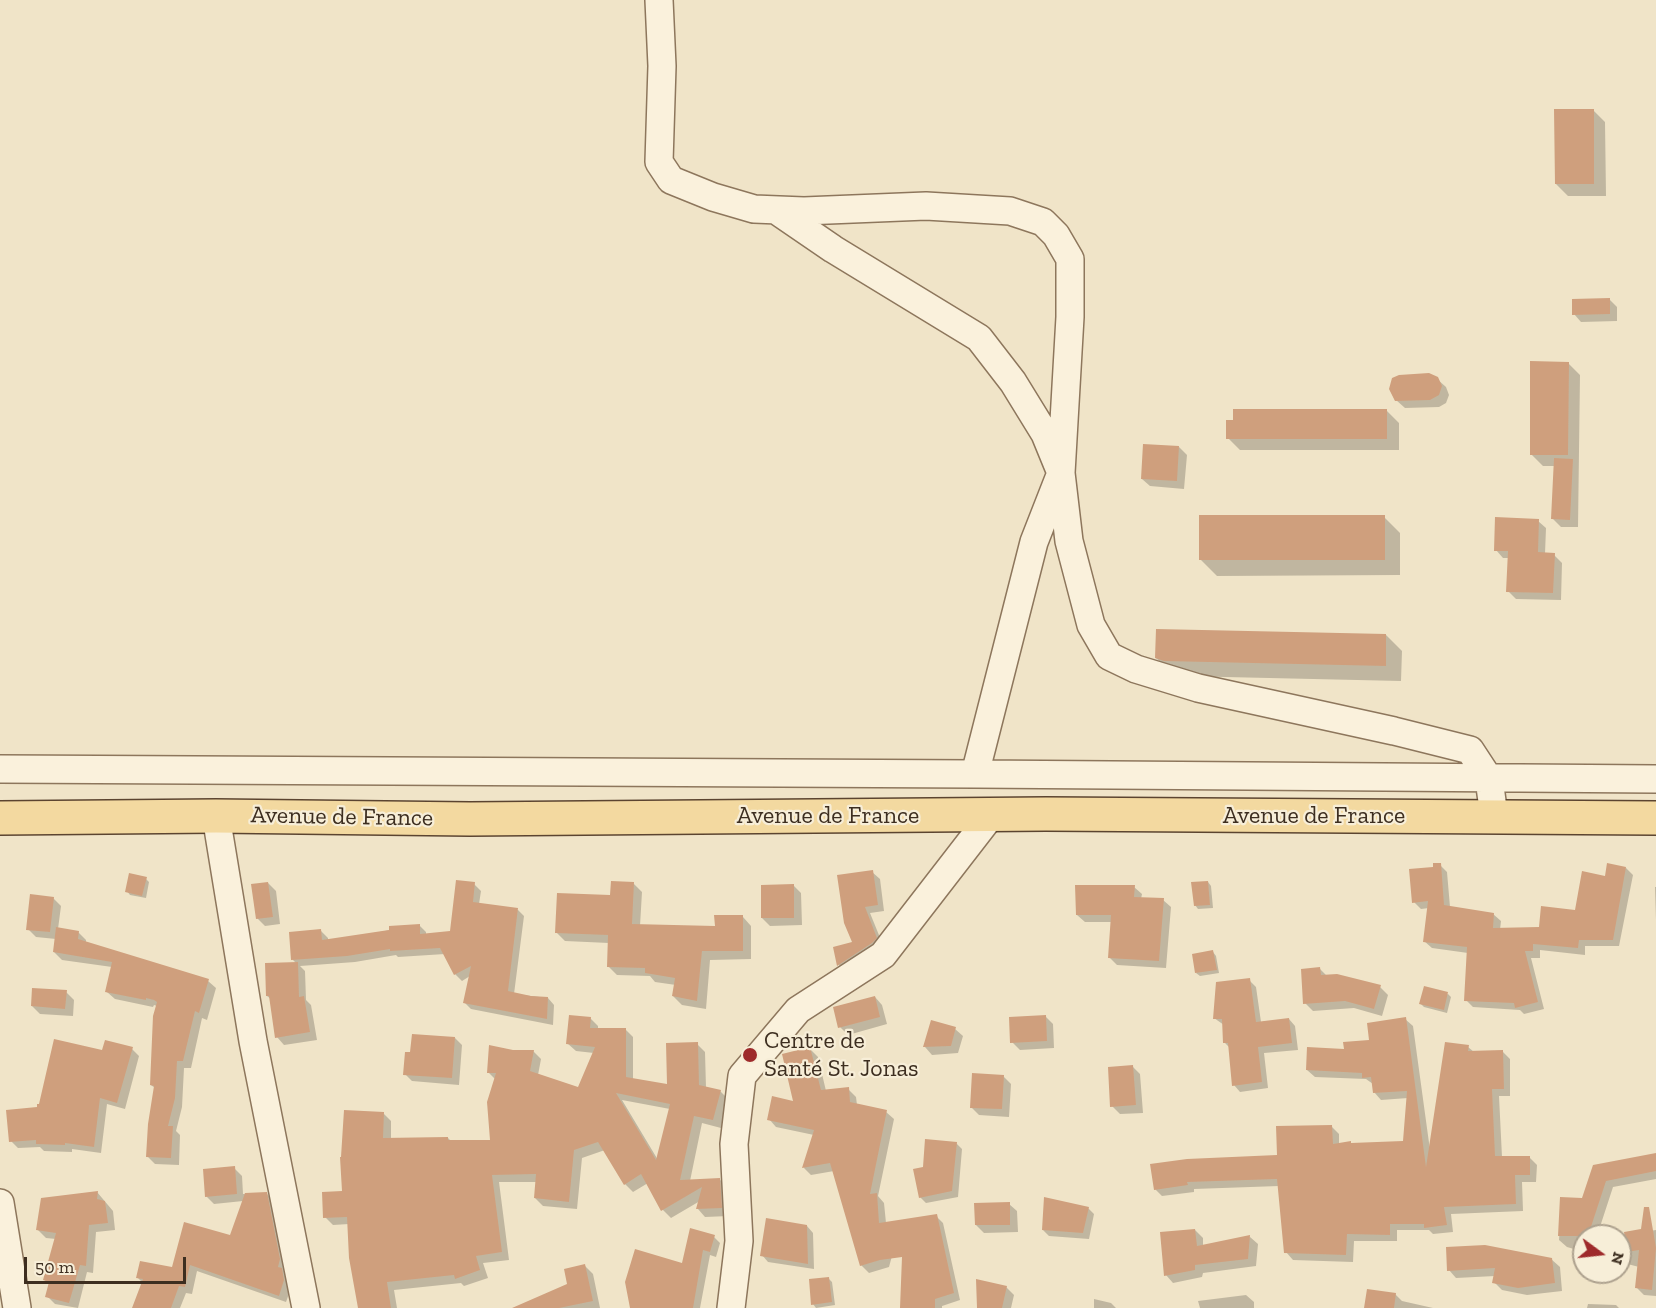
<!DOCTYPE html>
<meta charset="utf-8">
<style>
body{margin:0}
#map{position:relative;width:1656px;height:1308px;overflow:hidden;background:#f0e4c8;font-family:"Zilla Slab",serif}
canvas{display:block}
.north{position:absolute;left:1572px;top:1224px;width:60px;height:60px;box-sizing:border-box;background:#f7eed8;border:2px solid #ada18e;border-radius:50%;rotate:105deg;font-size:16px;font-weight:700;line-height:24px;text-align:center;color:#3d2e20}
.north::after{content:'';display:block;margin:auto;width:21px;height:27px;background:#9e2a2b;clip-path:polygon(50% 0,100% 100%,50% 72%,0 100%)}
.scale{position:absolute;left:24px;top:1257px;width:162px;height:27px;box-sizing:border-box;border:3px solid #3d2e20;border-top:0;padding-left:8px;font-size:18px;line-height:21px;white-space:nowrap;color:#3d2e20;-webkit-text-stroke:4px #f7eed8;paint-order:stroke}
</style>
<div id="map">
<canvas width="1656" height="1308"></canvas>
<div class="north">N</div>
<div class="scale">50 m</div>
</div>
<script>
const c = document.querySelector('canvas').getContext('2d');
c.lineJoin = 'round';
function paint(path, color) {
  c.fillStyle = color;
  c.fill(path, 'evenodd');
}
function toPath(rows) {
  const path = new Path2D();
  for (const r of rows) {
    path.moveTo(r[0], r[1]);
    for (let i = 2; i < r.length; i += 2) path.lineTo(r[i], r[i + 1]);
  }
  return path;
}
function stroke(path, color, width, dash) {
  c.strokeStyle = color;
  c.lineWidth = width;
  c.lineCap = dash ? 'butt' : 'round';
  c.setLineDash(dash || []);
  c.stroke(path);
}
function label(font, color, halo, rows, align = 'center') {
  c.font = font + ' "Zilla Slab",serif';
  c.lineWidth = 4.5;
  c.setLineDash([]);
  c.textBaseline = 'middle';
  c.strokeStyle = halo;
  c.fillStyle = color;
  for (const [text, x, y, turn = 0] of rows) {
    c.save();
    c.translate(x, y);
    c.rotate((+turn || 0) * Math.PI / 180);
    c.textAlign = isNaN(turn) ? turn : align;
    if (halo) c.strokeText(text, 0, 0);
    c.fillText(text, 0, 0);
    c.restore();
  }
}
const shadow = toPath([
 [1593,110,1605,122,1606,196,1568,196,1556,184],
 [1609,299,1617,307,1617,321,1581,322,1574,314],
 [1568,363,1580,375,1578,527,1561,527,1553,519,1555,466,1543,466,1531,454],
 [1437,379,1446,387,1449,395,1446,403,1439,407,1405,408,1396,400],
 [1387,411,1399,423,1399,450,1240,450,1228,438],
 [1179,447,1187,455,1184,489,1150,486,1142,479],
 [1384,517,1400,533,1400,575,1217,576,1200,559],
 [1538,521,1546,528,1545,554,1554,555,1562,563,1561,600,1516,599,1508,591,1509,558,1503,558,1496,550],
 [1386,635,1402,651,1401,681,1181,676,1173,674,1156,658],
 [1440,865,1447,872,1450,907,1493,914,1501,921,1500,930,1540,928,1576,912,1606,878,1626,868,1633,875,1619,946,1585,946,1585,955,1540,950,1540,958,1531,958,1544,1009,1524,1014,1520,1010,1473,1007,1466,1000,1468,953,1432,948,1424,941,1429,908,1421,909,1414,902,1434,868],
 [872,872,880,879,884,911,870,913,883,945,846,972,839,965,834,948,854,943],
 [146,879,149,882,146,898,130,895,127,891],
 [1208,882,1211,886,1213,908,1198,909,1195,905],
 [268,883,276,891,280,924,265,926,257,918],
 [633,883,642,892,640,926,716,928,743,917,751,926,751,959,710,960,706,1009,682,1005,673,996,676,985,655,982,650,976,617,975,608,966,609,943,565,941,556,932],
 [474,884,481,891,479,904,518,910,524,916,514,994,548,998,554,1005,553,1025,471,1009,465,1003,470,976,462,981,455,974,445,954,398,957,396,955,355,962,300,966,305,971,306,1000,311,1005,317,1040,284,1045,277,1037,271,999,267,996,296,963,292,959,321,931,328,938,328,941,419,925,426,932,426,935,452,932],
 [794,886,801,893,802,925,770,926,762,918],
 [1134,887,1142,894,1141,899,1163,900,1171,907,1166,968,1117,965,1109,957,1112,922,1085,922,1077,915],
 [1655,887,1656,887,1656,920],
 [53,898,61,906,58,929,78,932,86,940,86,943,208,981,216,988,207,1020,202,1018,191,1068,184,1068,182,1107,176,1131,180,1135,179,1165,155,1164,147,1156,155,1088,151,1085,157,1006,154,1005,153,1007,115,999,107,992,112,967,62,960,54,952,56,939,36,937,28,929],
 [1213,952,1216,956,1219,973,1200,976,1196,973],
 [1320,969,1327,976,1380,987,1388,995,1382,1016,1354,1008,1313,1011,1305,1003],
 [1249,980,1256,987,1261,1022,1289,1019,1295,1026,1298,1050,1264,1053,1268,1088,1240,1092,1234,1085,1230,1048,1225,1043,1224,1025,1214,1018],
 [66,992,74,1000,73,1016,40,1014,32,1006],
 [1448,994,1451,997,1447,1013,1424,1007,1421,1004],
 [875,997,882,1005,887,1024,848,1035,840,1027],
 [1045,1016,1053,1024,1054,1048,1020,1050,1012,1042],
 [590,1018,598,1026,598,1029,625,1029,633,1037,633,1080,668,1086,697,1044,705,1052,706,1088,720,1091,728,1099,721,1128,702,1123,690,1181,719,1179,728,1187,729,1216,705,1217,698,1209,700,1201,671,1218,663,1210,648,1183,633,1192,625,1184,605,1150,582,1158,577,1209,543,1206,535,1198,537,1182,499,1182,509,1260,483,1263,488,1278,464,1286,461,1283,394,1290,397,1308,359,1308,349,1224,333,1225,325,1217,343,1193,383,1113,391,1121,391,1139,448,1138,451,1141,492,1141,496,1080,488,1072,513,1051,533,1051,541,1059,538,1075,579,1089,594,1053,576,1051,567,1043],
 [622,1100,670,1109,658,1160],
 [1405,1019,1413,1026,1430,1150,1468,1047,1474,1052,1503,1052,1510,1059,1510,1096,1499,1096,1502,1157,1529,1157,1537,1165,1536,1182,1522,1182,1523,1211,1451,1214,1453,1232,1433,1234,1429,1230,1397,1230,1397,1241,1354,1241,1353,1262,1293,1260,1286,1252,1279,1186,1194,1189,1194,1192,1162,1196,1155,1189,1278,1156,1331,1126,1339,1134,1339,1144,1405,1142,1408,1098,1381,1100,1374,1092,1373,1084,1366,1079,1315,1077,1307,1070,1345,1050,1371,1041],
 [932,1022,955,1029,963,1036,958,1053,932,1055,925,1047],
 [455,1038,462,1045,459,1085,412,1081,405,1074],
 [132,1049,139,1056,125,1109,107,1104,101,1153,72,1149,72,1152,44,1151,40,1147,18,1148,11,1141,38,1108,103,1052],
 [810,1049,818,1057,826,1091,848,1089,856,1097,857,1105,886,1112,894,1119,878,1196,884,1203,886,1223,899,1230,889,1267,869,1273,861,1265,834,1171,811,1175,804,1168,814,1135,776,1127,769,1119,795,1103],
 [1133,1067,1140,1074,1143,1113,1120,1114,1112,1106],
 [1003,1076,1011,1084,1009,1117,979,1115,971,1107],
 [956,1143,962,1149,958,1197,926,1203,920,1197,924,1168],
 [1656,1155,1656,1179,1613,1187,1597,1236,1584,1236,1584,1252,1567,1247,1559,1240,1562,1198,1583,1199,1594,1167],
 [234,1168,242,1176,243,1194,266,1193,274,1201,287,1268,285,1274,289,1277,291,1288,286,1302,197,1271,192,1294,186,1293,180,1308,134,1308,143,1283,138,1278,173,1269,231,1237,243,1201,214,1204,206,1196],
 [97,1192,113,1211,115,1230,96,1232,93,1273,87,1272,78,1308,55,1304,47,1296,50,1285,45,1280,56,1239,46,1238,38,1230],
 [1009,1204,1017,1211,1018,1232,984,1233,976,1225],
 [1088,1208,1094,1214,1089,1239,1049,1236,1043,1230],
 [936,1216,943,1223,960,1300,942,1306,942,1308,902,1308],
 [807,1226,813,1233,814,1269,768,1262,762,1255],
 [1195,1230,1203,1238,1203,1246,1250,1237,1258,1244,1256,1266,1203,1273,1202,1277,1173,1283,1166,1275],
 [1656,1230,1656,1296,1644,1295,1637,1288,1639,1267,1620,1262,1620,1236,1615,1236],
 [714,1237,720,1243,716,1257,710,1255,700,1308,632,1308],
 [1551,1259,1560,1267,1562,1291,1527,1295,1502,1290,1494,1282,1495,1276,1456,1278,1449,1270],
 [585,1266,593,1274,600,1308,543,1308,568,1285],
 [829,1279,832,1282,835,1305,816,1308,813,1304],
 [1006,1287,1014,1295,1011,1308,978,1308],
 [1395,1294,1402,1301,1433,1308,1366,1308],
 [1246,1295,1254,1302,1254,1308,1200,1308,1198,1301],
 [1094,1299,1111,1303,1116,1308,1094,1308],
 [1588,1304,1616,1305,1619,1308,1587,1308]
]);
const building = toPath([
 [1554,109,1594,109,1594,184,1555,184],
 [1610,298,1610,314,1572,315,1572,299],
 [1530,361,1569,362,1568,455,1530,455],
 [1429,373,1438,377,1442,386,1439,395,1430,400,1395,401,1389,389,1392,378,1399,375],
 [1233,409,1387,409,1387,439,1226,439,1226,420,1233,420],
 [1143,444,1179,446,1177,481,1141,479],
 [1554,458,1573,459,1570,520,1551,519],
 [1199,515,1385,515,1385,560,1199,560],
 [1495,517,1539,519,1538,552,1555,553,1553,593,1506,592,1508,551,1494,551],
 [1156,629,1386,634,1386,666,1164,661,1155,658],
 [1433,863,1441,863,1444,905,1494,913,1493,928,1539,927,1541,906,1575,910,1582,871,1605,876,1607,863,1626,867,1613,940,1579,940,1578,948,1533,944,1533,951,1525,951,1538,1002,1515,1008,1514,1003,1464,1001,1467,947,1423,942,1428,901,1412,903,1409,869,1433,867],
 [873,870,878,905,865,907,877,938,872,943,837,966,833,947,852,942,844,923,837,875],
 [129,873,147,877,142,896,125,892],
 [456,880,475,882,473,902,518,908,508,991,531,996,548,997,547,1019,463,1003,471,966,454,975,440,948,390,951,390,949,347,956,291,960,289,932,321,929,322,940,389,930,389,926,420,924,420,934,450,931],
 [611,881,634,882,632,924,715,926,714,915,743,915,743,951,702,951,697,1001,672,996,675,978,645,973,645,968,607,967,608,935,555,933,557,893,610,895],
 [1208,881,1210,905,1194,906,1191,882],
 [268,882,273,917,256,919,251,884],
 [794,884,794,918,761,918,761,885],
 [1075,885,1135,885,1134,897,1164,898,1159,961,1108,958,1111,915,1076,915],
 [30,894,54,897,50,932,26,930],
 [56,927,79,931,78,939,209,979,199,1013,195,1011,183,1061,177,1061,175,1098,168,1126,173,1126,171,1158,146,1157,148,1124,154,1086,150,1085,153,1016,157,1002,154,1000,146,998,146,1000,105,992,112,962,53,952],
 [1213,950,1217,970,1195,973,1192,954],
 [298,962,299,997,304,996,310,1032,275,1038,269,996,266,996,265,963],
 [1320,967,1321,975,1337,974,1381,985,1374,1009,1345,1001,1303,1004,1301,969],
 [1250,978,1256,1022,1289,1018,1292,1043,1258,1047,1262,1082,1232,1086,1228,1043,1223,1043,1222,1019,1213,1019,1216,982],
 [1424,986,1448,992,1444,1010,1419,1004],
 [32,988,67,990,65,1009,31,1006],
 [875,996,880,1017,838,1028,833,1007],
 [569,1015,591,1017,590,1028,626,1028,626,1077,667,1084,666,1043,698,1042,699,1085,721,1090,713,1120,694,1116,680,1180,720,1178,722,1208,696,1209,702,1187,661,1211,641,1174,624,1185,598,1142,574,1150,569,1202,534,1198,536,1174,492,1175,502,1252,476,1256,480,1270,455,1279,454,1275,387,1282,391,1308,358,1308,349,1258,347,1217,323,1218,322,1192,342,1191,340,1157,341,1157,344,1110,384,1112,383,1138,448,1137,448,1140,490,1140,487,1102,496,1073,487,1073,489,1045,513,1050,534,1050,530,1071,578,1087,595,1047,566,1044],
 [616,1093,670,1104,656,1160],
 [1046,1015,1047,1041,1010,1043,1009,1017],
 [1406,1017,1426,1167,1445,1042,1469,1045,1468,1051,1503,1050,1504,1089,1492,1089,1495,1156,1530,1156,1530,1175,1515,1175,1516,1204,1444,1207,1447,1225,1424,1228,1424,1224,1390,1224,1390,1235,1347,1234,1346,1255,1284,1253,1277,1179,1187,1182,1188,1185,1154,1190,1150,1164,1187,1159,1277,1155,1276,1126,1332,1125,1333,1144,1351,1141,1351,1143,1403,1141,1407,1091,1373,1093,1371,1077,1362,1078,1362,1073,1306,1070,1307,1047,1344,1049,1343,1042,1369,1040,1367,1023],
 [931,1020,956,1027,951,1046,923,1047],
 [412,1034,455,1037,452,1078,403,1075,405,1052,410,1052],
 [54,1039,102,1050,105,1040,133,1047,117,1103,100,1098,94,1147,65,1143,65,1145,36,1144,36,1140,9,1142,6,1110,37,1107,37,1104,39,1104],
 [810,1047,821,1090,849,1087,850,1102,887,1110,870,1194,877,1193,879,1223,937,1214,954,1293,935,1299,935,1308,900,1308,902,1257,880,1260,860,1266,830,1163,802,1168,814,1130,767,1120,772,1096,793,1101,782,1054],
 [1133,1065,1136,1105,1110,1107,1108,1067],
 [972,1073,1004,1075,1002,1109,970,1108],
 [925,1139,957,1142,952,1191,919,1198,913,1169,923,1167],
 [1656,1153,1656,1171,1606,1181,1588,1236,1558,1236,1560,1197,1582,1198,1593,1165],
 [235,1166,237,1194,205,1197,203,1169],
 [98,1191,97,1199,105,1201,108,1223,89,1225,86,1266,80,1265,69,1303,45,1297,49,1282,43,1280,56,1233,36,1230,41,1198],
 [267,1192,280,1259,278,1267,282,1268,284,1280,279,1296,190,1265,185,1287,179,1286,171,1308,132,1308,143,1279,136,1278,140,1261,172,1267,184,1222,230,1235,245,1193],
 [1044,1197,1089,1207,1083,1233,1042,1230],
 [1010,1202,1010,1225,975,1225,974,1203],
 [1644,1207,1649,1207,1656,1248,1652,1290,1635,1288,1639,1250,1627,1252,1624,1232,1641,1229],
 [766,1218,807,1225,808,1264,760,1256],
 [690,1228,715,1235,710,1252,703,1250,693,1308,630,1308,625,1282,635,1249,682,1263],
 [1195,1229,1197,1246,1250,1235,1248,1259,1195,1265,1195,1270,1164,1276,1160,1232],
 [1485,1245,1552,1258,1555,1283,1518,1288,1492,1283,1495,1268,1447,1271,1446,1247],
 [585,1264,593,1301,559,1308,512,1308,567,1284,564,1269],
 [829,1277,832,1302,811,1305,809,1279],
 [976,1279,1007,1286,1002,1308,977,1308],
 [1367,1289,1396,1293,1394,1308,1364,1308]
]);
const minor = toPath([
 [659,0,662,66,659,162,671,180,713,197,754,209,804,211,926,206,1010,211,1043,222,1056,235,1070,259,1070,317,1061,473,1069,541,1091,625,1109,656,1136,669,1198,688,1394,731,1470,750,1489,779,1494,816],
 [776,210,833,249,979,338,1013,382,1045,434,1061,473,1034,542,975,774],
 [0,769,975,774,1656,779],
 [216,816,253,1041,306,1308],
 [0,1203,17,1308],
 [731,1308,739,1241,734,1144,742,1076,798,1010,883,955,992,814]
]);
const major = toPath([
 [0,818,216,816,470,819,1046,814,1656,818]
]);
const markers = [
 [750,1055,8,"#9e2a2b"]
];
const streetNames = [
 ["Avenue de France",828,816],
 ["Avenue de France",1314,816],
 ["Avenue de France",342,817,1]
];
const poiNames = [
 ["Centre de",764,1041],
 ["Santé St. Jonas",764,1069]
];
paint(shadow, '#0003');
paint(building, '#cf9f7d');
stroke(minor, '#8d765c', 30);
stroke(major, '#5b4430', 36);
stroke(minor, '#faf1dc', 27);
stroke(major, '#f3d9a0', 33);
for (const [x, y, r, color] of markers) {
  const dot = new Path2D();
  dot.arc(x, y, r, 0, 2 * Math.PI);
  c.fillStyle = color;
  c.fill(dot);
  stroke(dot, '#f7eed8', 2);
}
label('24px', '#3d2e20', '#f7eed8', streetNames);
label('24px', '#3d2e20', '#f7eed8', poiNames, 'left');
</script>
